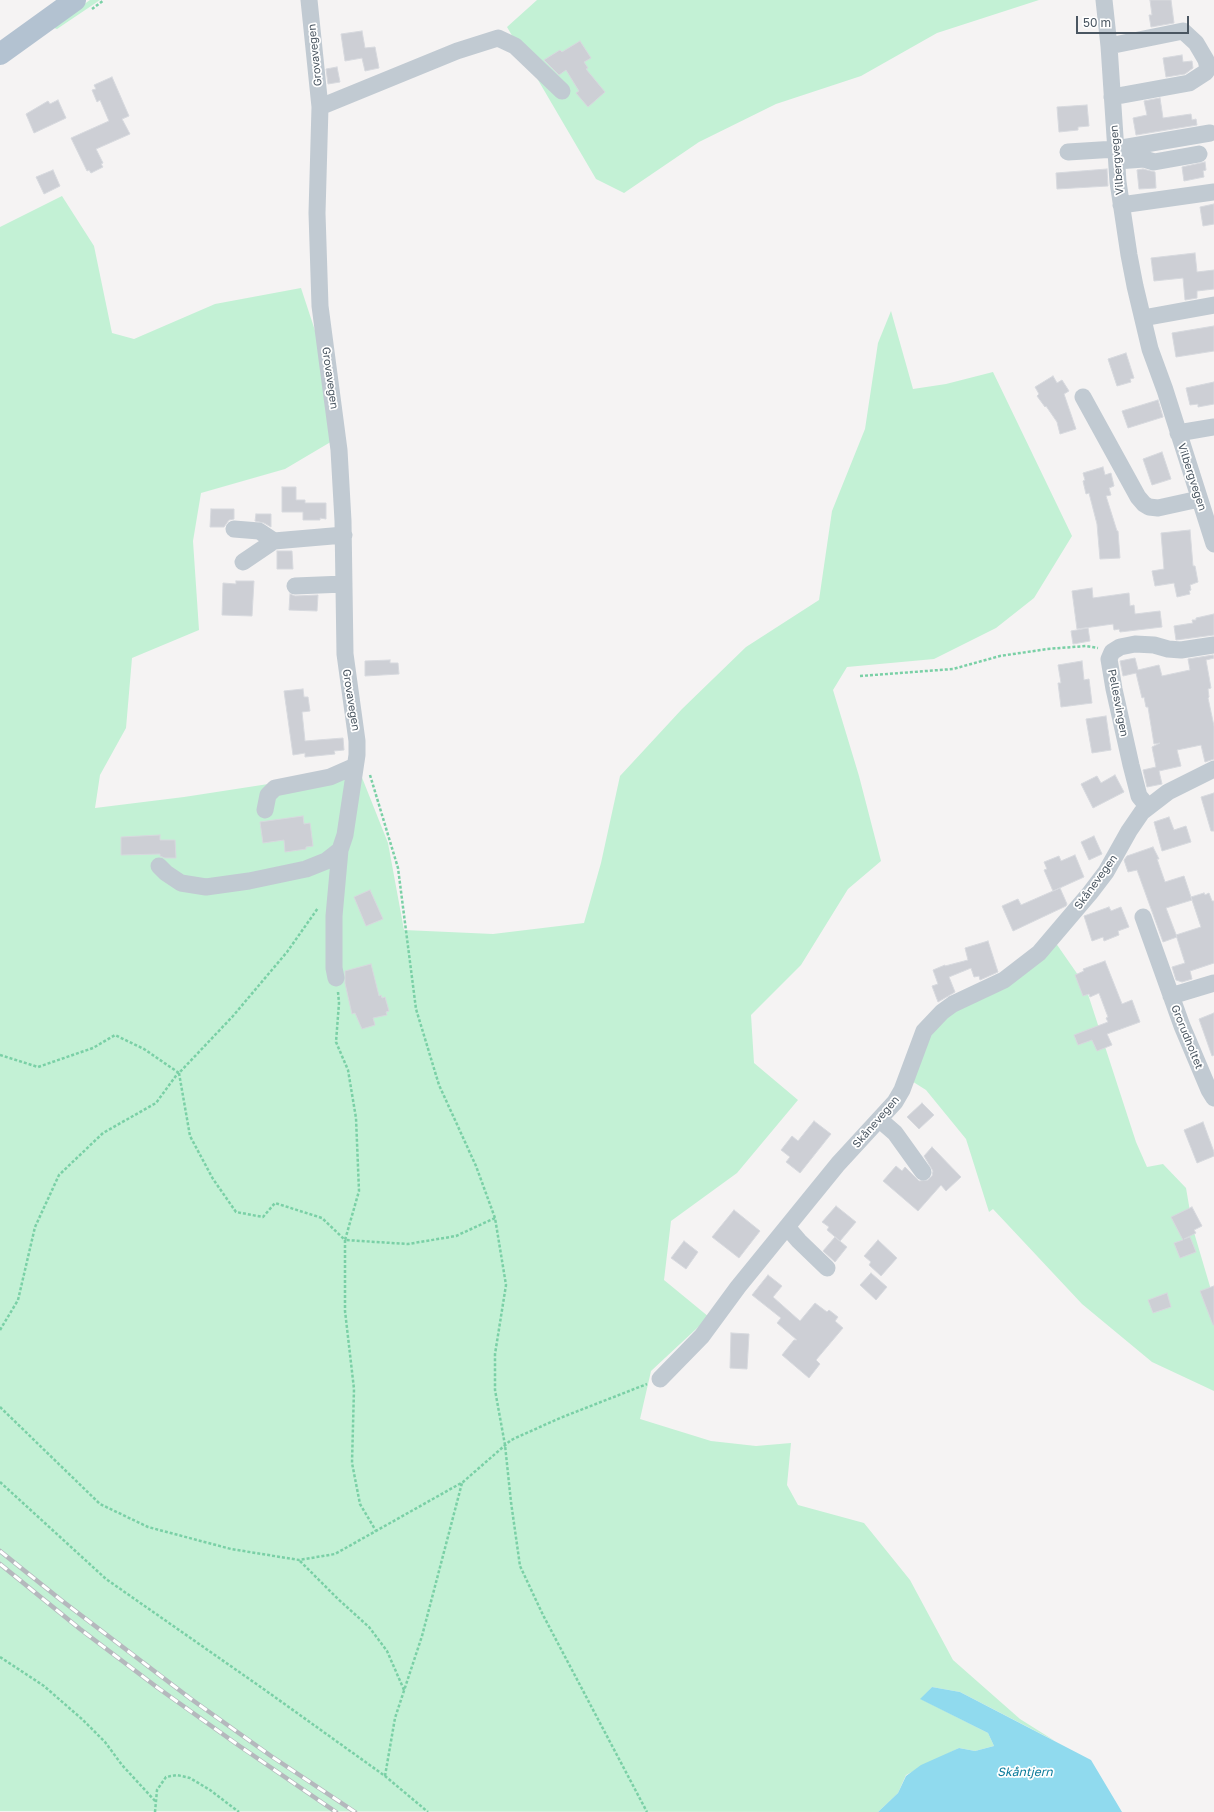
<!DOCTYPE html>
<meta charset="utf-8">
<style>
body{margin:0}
#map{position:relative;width:1214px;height:1812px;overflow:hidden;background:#f5f3f3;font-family:"Golos Text",sans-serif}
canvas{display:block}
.scale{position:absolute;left:1076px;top:16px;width:113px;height:18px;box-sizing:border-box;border:2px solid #4a5661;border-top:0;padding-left:5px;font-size:12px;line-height:14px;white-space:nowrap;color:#4a5661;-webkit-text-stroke:3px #fff;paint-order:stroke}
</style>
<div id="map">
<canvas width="1214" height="1812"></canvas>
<div class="scale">50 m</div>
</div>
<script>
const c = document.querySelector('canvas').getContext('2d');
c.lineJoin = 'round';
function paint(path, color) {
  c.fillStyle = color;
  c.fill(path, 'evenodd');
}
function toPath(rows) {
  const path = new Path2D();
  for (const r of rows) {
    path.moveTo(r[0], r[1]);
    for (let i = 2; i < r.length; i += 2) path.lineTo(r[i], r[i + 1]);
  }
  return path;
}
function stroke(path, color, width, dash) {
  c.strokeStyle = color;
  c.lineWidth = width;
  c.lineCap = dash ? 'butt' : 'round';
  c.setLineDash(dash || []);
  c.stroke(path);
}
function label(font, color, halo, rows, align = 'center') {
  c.font = font + ' "Golos Text",sans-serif';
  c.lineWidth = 3.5;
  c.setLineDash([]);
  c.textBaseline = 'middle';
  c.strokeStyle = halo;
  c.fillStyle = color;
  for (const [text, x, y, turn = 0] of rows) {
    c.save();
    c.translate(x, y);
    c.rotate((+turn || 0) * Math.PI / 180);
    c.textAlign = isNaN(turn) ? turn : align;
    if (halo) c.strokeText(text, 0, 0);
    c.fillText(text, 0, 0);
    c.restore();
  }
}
const green = toPath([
 [90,0,100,0,57,29,54,28,59,22],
 [537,0,1039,0,937,33,861,76,776,104,699,142,624,193,596,179,507,27],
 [62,196,94,246,112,333,134,339,215,304,301,288,326,364,334,440,285,469,201,493,193,541,199,630,132,658,126,728,100,775,95,808,184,797,359,770,388,843,404,930,493,934,584,923,601,863,620,776,682,709,746,647,819,600,832,511,865,429,878,343,891,311,913,389,946,384,993,372,1072,536,1034,598,996,628,934,659,847,667,833,690,859,776,881,861,848,889,801,965,751,1015,754,1063,798,1100,737,1173,671,1221,664,1280,709,1317,651,1371,640,1419,711,1441,756,1446,791,1443,787,1485,798,1505,864,1523,910,1580,953,1660,1020,1719,1055,1741,960,1692,932,1687,921,1699,988,1733,994,1746,975,1751,959,1748,906,1775,898,1793,878,1812,0,1811,0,227],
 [1053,939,1085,985,1136,1142,1147,1167,1163,1164,1186,1188,1193,1229,1214,1300,1214,1391,1152,1362,1082,1304,993,1209,989,1212,966,1139,926,1090,907,1078,939,1013]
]);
const water = toPath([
 [932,1687,960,1692,1091,1760,1122,1812,878,1812,898,1793,906,1776,921,1765,959,1748,975,1751,994,1746,988,1733,920,1699]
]);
const building = toPath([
 [1150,0,1171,0,1174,23,1151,27,1149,15,1152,15,1150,0],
 [362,31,365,48,375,47,379,68,365,71,362,58,345,61,341,34,362,31],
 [580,41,591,58,584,62,588,68,586,69,605,92,588,107,576,93,579,91,566,70,559,75,544,60,560,50,562,52,580,41],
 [1182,55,1183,62,1192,61,1193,68,1185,74,1166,77,1163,58,1182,55],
 [337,67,340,82,328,84,326,69,337,67],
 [112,77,129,116,122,119,130,134,96,149,103,163,101,164,103,167,91,173,89,170,87,171,71,138,109,121,100,100,97,102,92,90,96,89,94,85,112,77],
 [1160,98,1163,118,1191,114,1192,120,1196,119,1197,125,1136,135,1133,118,1147,115,1144,101,1160,98],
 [58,100,66,118,34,133,26,114,48,101,50,104,58,100],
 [1087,105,1089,126,1078,127,1078,130,1059,132,1057,107,1087,105],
 [1205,162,1206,170,1203,171,1204,177,1184,181,1182,167,1205,162],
 [1107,169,1108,186,1057,189,1056,173,1107,169],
 [1143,169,1155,172,1156,188,1139,189,1137,170,1143,169],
 [53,170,60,186,44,194,36,177,53,170],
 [1214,204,1214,224,1203,226,1200,207,1214,204],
 [1195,253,1197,272,1214,270,1214,289,1197,291,1197,298,1185,300,1183,278,1154,281,1151,258,1195,253],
 [1214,326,1214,351,1176,357,1172,333,1214,326],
 [1126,353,1134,378,1130,379,1131,382,1117,386,1108,359,1126,353],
 [1053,376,1057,383,1062,380,1069,391,1064,394,1076,429,1060,434,1057,422,1046,406,1045,407,1037,396,1039,394,1035,387,1053,376],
 [1214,382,1214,404,1198,407,1198,404,1190,405,1186,388,1214,382],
 [1158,400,1163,417,1128,428,1122,411,1158,400],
 [1162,452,1171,479,1152,485,1143,459,1162,452],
 [1103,467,1105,475,1111,473,1114,486,1109,488,1111,495,1106,496,1117,531,1118,531,1120,558,1100,559,1097,524,1089,493,1086,494,1083,481,1085,480,1083,473,1103,467],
 [282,487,296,487,296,500,305,500,305,503,326,503,326,519,320,518,320,520,303,520,303,512,282,512,282,487],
 [211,509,234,509,234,519,229,520,224,527,210,527,211,509],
 [256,514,271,514,271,527,264,523,255,521,256,514],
 [1190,530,1193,566,1195,566,1198,582,1190,585,1191,590,1189,591,1190,594,1177,597,1174,583,1155,586,1152,571,1164,569,1161,533,1190,530],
 [277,551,292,551,293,569,277,569,277,551],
 [236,581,254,581,252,616,222,615,223,583,236,584,236,581],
 [1092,588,1093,598,1129,593,1130,606,1134,605,1135,614,1160,611,1162,627,1120,632,1119,629,1114,630,1113,624,1077,629,1072,591,1092,588],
 [290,594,295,596,318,595,317,611,289,610,290,594],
 [1214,614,1214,635,1176,640,1174,626,1193,623,1192,620,1196,620,1196,618,1214,614],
 [1088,628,1090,641,1073,644,1071,631,1088,628],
 [1213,655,1214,658,1206,660,1211,688,1208,689,1209,697,1208,698,1214,726,1214,759,1205,762,1201,745,1177,750,1181,766,1159,771,1162,784,1147,787,1143,770,1156,767,1152,747,1160,743,1154,744,1148,707,1146,707,1144,697,1142,698,1136,673,1123,676,1120,661,1135,658,1138,670,1159,665,1162,676,1190,670,1188,659,1213,655],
 [390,660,390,663,398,663,399,674,365,676,365,661,390,660],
 [1082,661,1084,680,1089,679,1092,703,1061,707,1058,683,1061,683,1058,665,1082,661],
 [303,689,304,697,308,697,310,711,302,712,305,741,343,738,344,750,334,751,335,754,305,757,305,753,293,755,284,691,303,689],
 [1106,716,1111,750,1092,753,1086,719,1106,716],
 [1115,775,1124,792,1093,808,1081,784,1097,776,1101,783,1115,775],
 [1214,793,1214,831,1211,831,1201,797,1214,793],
 [303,816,304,824,310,823,313,846,306,847,306,849,285,852,284,840,263,843,260,822,303,816],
 [1169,817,1174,830,1186,826,1191,842,1162,851,1154,822,1169,817],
 [160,835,160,840,175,840,176,858,165,858,160,856,160,854,121,855,121,837,160,835],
 [1094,836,1102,854,1089,860,1081,842,1094,836],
 [1153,847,1159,859,1157,859,1165,882,1184,876,1192,900,1166,908,1177,937,1163,942,1137,870,1128,872,1124,860,1127,856,1153,847],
 [1075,855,1084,877,1053,891,1044,870,1047,869,1044,862,1059,856,1061,861,1075,855],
 [1060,888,1067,904,1066,906,1013,931,1002,906,1018,899,1021,905,1060,888],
 [370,890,383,919,366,926,354,897,370,890],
 [1204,893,1205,895,1209,893,1212,901,1214,901,1214,963,1190,971,1192,979,1182,982,1176,980,1172,967,1185,963,1176,935,1201,927,1191,897,1204,893],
 [1109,907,1111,911,1121,907,1129,927,1118,931,1119,935,1104,941,1103,937,1092,941,1084,916,1109,907],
 [988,941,998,972,980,980,979,976,974,977,971,968,949,977,955,992,938,1002,932,986,938,984,933,970,945,965,945,966,968,960,965,948,988,941],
 [1105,961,1122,1004,1132,1000,1140,1022,1107,1034,1112,1045,1097,1051,1092,1040,1078,1045,1074,1035,1108,1022,1106,1018,1108,1017,1099,993,1090,997,1089,994,1083,996,1075,975,1084,971,1083,969,1105,961],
 [371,964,379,996,381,995,382,998,385,997,389,1011,386,1012,387,1015,373,1018,375,1025,362,1029,355,1013,352,1014,345,983,345,971,371,964],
 [1214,1013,1214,1055,1212,1056,1199,1019,1214,1013],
 [922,1103,934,1115,919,1129,907,1117,922,1103],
 [814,1121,831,1134,800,1173,786,1162,790,1157,781,1150,792,1136,798,1141,814,1121],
 [1203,1122,1214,1152,1214,1156,1197,1163,1184,1130,1203,1122],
 [932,1147,961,1177,946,1191,941,1185,918,1211,883,1181,896,1166,902,1171,905,1167,919,1181,928,1180,932,1176,933,1171,924,1156,932,1147],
 [836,1206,856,1222,840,1241,827,1230,829,1227,822,1222,836,1206],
 [1192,1207,1202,1226,1194,1230,1196,1233,1184,1239,1190,1237,1196,1252,1180,1258,1174,1243,1183,1240,1171,1217,1192,1207],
 [734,1210,760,1231,739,1258,712,1237,734,1210],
 [835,1237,847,1247,835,1262,823,1251,835,1237],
 [878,1240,897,1258,881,1276,869,1265,871,1262,864,1256,878,1240],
 [684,1241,698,1252,686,1269,671,1258,684,1241],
 [871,1273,887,1287,876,1300,860,1285,871,1273],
 [768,1275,782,1286,773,1297,800,1321,815,1303,827,1312,829,1310,838,1317,835,1321,843,1328,816,1360,820,1364,809,1378,782,1355,794,1340,797,1340,777,1323,781,1318,752,1295,768,1275],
 [1214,1286,1214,1325,1213,1325,1200,1291,1214,1286],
 [1167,1293,1171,1307,1153,1313,1148,1300,1167,1293],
 [731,1333,749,1334,747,1369,730,1368,731,1333]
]);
const path = toPath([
 [92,9,104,0],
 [860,676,953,669,1000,656,1047,649,1086,646,1098,648],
 [370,775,398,868,416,1009,439,1085,476,1166,495,1218,506,1285,495,1354,495,1390,505,1445,511,1502,520,1566,543,1615,647,1812],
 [338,992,339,1003,336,1042,348,1070,356,1118,359,1191,345,1240,408,1244,456,1236,495,1218],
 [0,1055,38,1067,93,1048,115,1035,144,1049,179,1073,233,1016,287,952,318,908],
 [179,1073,190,1136,213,1179,236,1212,263,1217,275,1203,322,1218,345,1240,345,1311,354,1389,352,1463,360,1504,376,1531],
 [0,1330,18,1300,35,1227,59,1175,103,1133,156,1103,178,1073],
 [0,1407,100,1504,148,1527,231,1549,299,1560,335,1554,463,1482,511,1440,560,1418,647,1384],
 [0,1482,106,1579,265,1690,385,1776,428,1812],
 [300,1561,338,1599,369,1627,387,1651,404,1690],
 [0,1657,44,1686,83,1720,105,1742,122,1765,156,1802],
 [385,1776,395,1718,422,1636,462,1483],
 [155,1812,157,1790,166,1777,177,1775,190,1778,210,1790,239,1812]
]);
const minor = toPath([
 [309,0,320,107,317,213,320,306,339,450,343,521,345,654,357,741,357,755,345,835,340,850,334,916,334,968,336,978],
 [1104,0,1109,46,1118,182,1129,255,1135,286,1150,349,1165,390,1214,544],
 [1109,46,1183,31,1196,43,1206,60,1208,68,1206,72,1189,83,1112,97],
 [320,107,457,51,498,38,515,46,562,91],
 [1068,152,1116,149,1210,133],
 [1117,161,1144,159,1154,162,1199,154],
 [1121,205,1214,192],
 [1143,318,1214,305],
 [1083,397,1138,497,1144,504,1149,507,1158,508,1199,499],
 [1178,433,1214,427],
 [234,529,259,531,274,541],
 [243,562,274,541,344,535],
 [295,586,344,584],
 [1148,807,1139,796,1131,765,1114,689,1109,659,1112,652,1120,647,1135,644,1154,645,1168,649,1181,650,1214,645],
 [265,810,268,795,275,788,330,777,355,766],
 [159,866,166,873,181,883,206,887,249,881,306,869,326,861,340,850],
 [1143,917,1182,1026,1209,1090,1214,1098],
 [1171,996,1214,983],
 [880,1120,895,1133,923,1172],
 [787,1227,799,1241,827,1268],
 [660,1379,702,1336,738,1287,838,1164,895,1102,902,1090,924,1031,942,1012,953,1004,1004,980,1039,953,1090,893,1106,872,1129,831,1142,812,1168,792,1214,769]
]);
const major = toPath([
 [0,54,75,0]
]);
const rail = toPath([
 [0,1551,61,1600,191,1699,271,1756,355,1812],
 [0,1564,80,1629,158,1688,238,1745,336,1812]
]);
const streetNames = [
 ["Grovavegen",315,55,-96],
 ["Vilbergvegen",1117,160,-95],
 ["Grovavegen",330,378,82],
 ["Vilbergvegen",1192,477,72],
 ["Grovavegen",351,700,81],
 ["Pellesvingen",1118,703,79],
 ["Skånevegen",1096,882,-54],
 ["Grorudholtet",1187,1037,68],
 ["Skånevegen",876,1122,-49]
];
const waterNames = [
 ["Skåntjern",1025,1772]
];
paint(green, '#c3f1d5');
paint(water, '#90daee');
paint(building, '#cdcfd5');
stroke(building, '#d7d9de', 1);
stroke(path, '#7ad0a6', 2.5, [3, 2]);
stroke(minor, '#c1cad2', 17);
stroke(major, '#b3c2d1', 22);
stroke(rail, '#b5b8bd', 4.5);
stroke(rail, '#fff', 3, [9]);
label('11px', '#4a5661', '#fff', streetNames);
label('italic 12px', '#0c7c9b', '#fff', waterNames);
</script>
